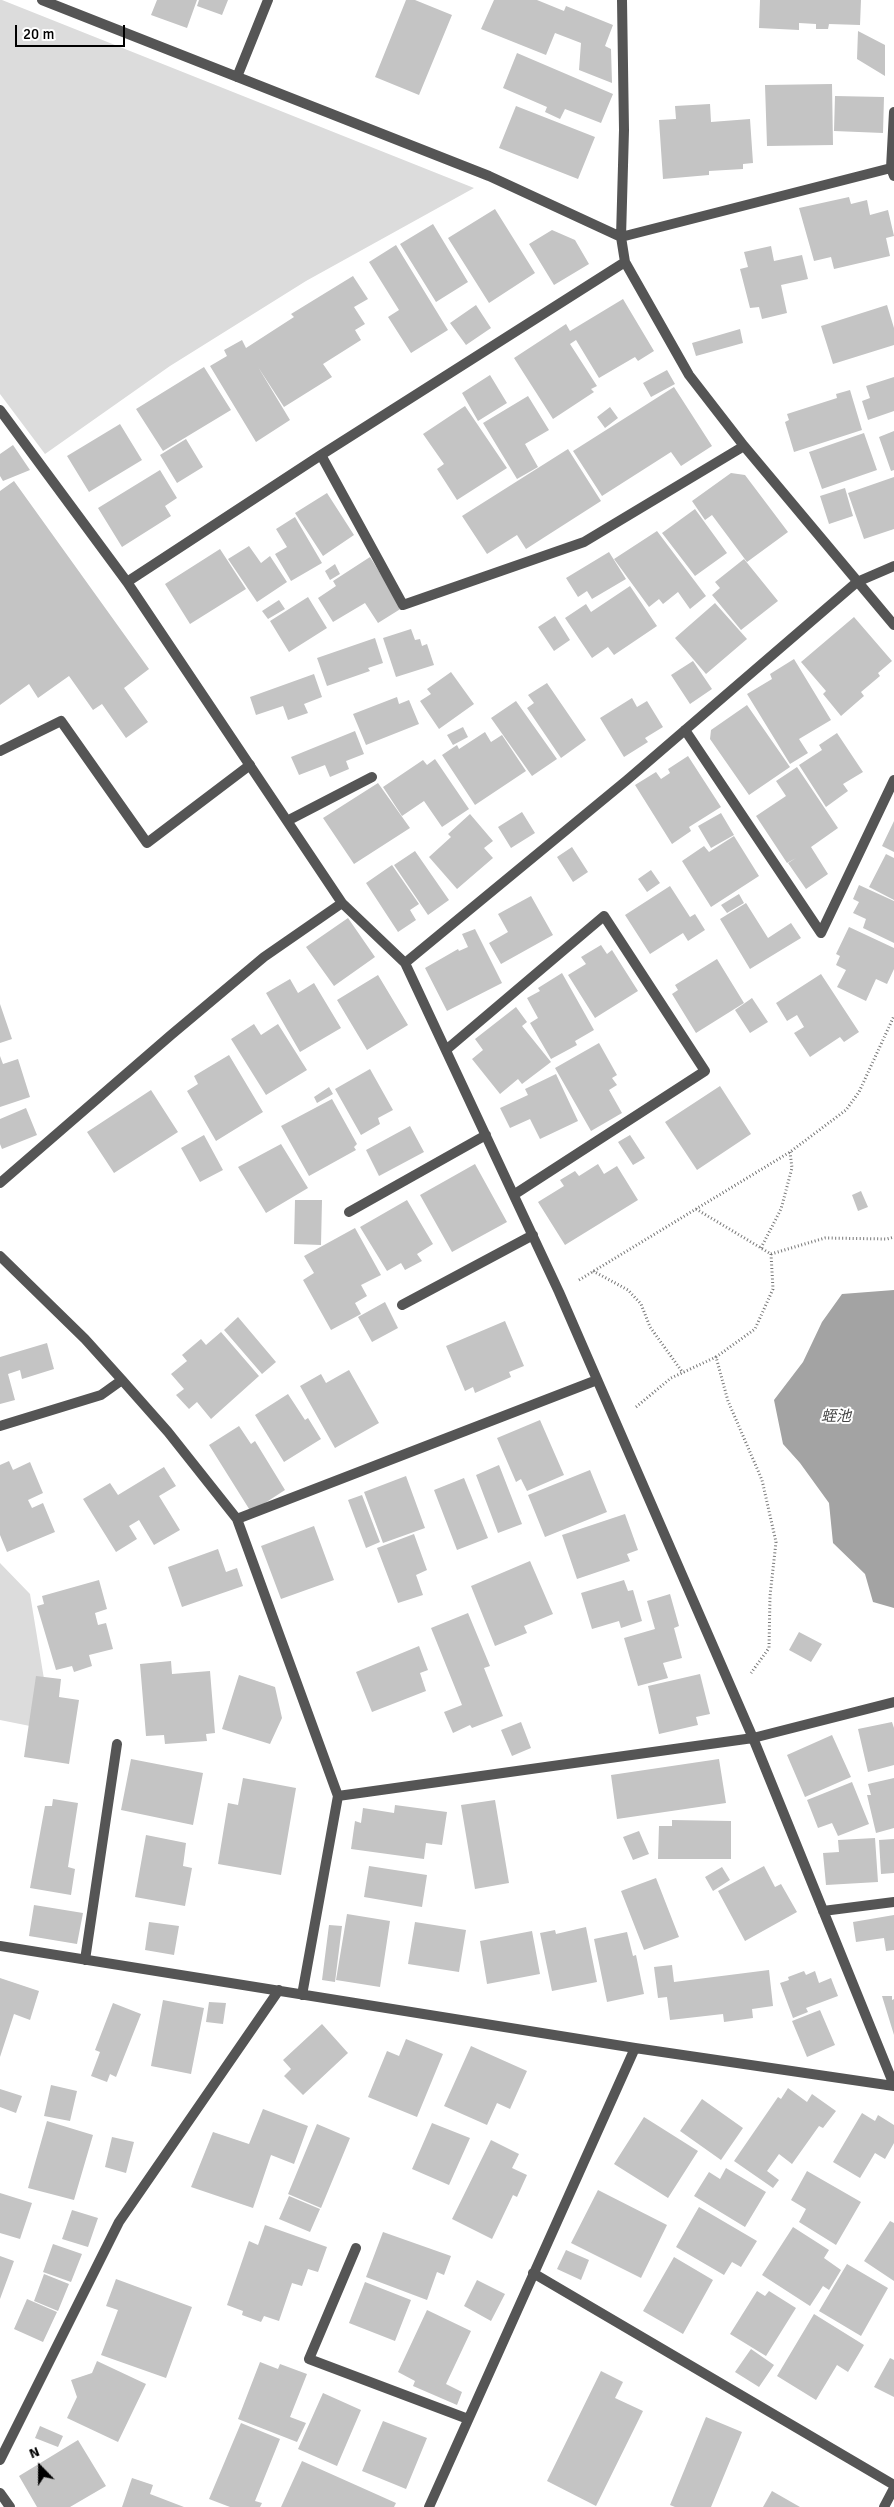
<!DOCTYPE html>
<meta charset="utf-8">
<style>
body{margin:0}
#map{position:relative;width:894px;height:2507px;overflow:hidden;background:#fff;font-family:Signika,sans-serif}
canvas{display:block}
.north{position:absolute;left:15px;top:2442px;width:50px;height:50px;-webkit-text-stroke:4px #fff;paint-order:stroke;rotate:338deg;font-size:14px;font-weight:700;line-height:20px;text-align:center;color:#000}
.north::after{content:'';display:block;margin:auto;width:18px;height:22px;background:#000;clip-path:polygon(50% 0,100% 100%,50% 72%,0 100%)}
.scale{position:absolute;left:15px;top:25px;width:110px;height:22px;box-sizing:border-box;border:2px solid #000;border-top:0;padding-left:6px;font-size:15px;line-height:18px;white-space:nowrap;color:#000;-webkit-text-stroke:4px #fff;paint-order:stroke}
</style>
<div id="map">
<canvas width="894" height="2507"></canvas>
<div class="north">N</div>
<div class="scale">20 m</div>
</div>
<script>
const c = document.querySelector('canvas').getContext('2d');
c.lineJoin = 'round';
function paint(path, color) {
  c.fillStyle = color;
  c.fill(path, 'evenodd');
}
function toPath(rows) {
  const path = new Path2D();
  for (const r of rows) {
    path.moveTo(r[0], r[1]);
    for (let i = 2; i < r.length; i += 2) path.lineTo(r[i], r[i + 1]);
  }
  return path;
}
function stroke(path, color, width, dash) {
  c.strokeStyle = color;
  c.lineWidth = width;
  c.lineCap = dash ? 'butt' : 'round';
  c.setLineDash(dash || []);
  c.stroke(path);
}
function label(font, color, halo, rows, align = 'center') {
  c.font = font + ' Signika,"Noto Sans JP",sans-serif';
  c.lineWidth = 4;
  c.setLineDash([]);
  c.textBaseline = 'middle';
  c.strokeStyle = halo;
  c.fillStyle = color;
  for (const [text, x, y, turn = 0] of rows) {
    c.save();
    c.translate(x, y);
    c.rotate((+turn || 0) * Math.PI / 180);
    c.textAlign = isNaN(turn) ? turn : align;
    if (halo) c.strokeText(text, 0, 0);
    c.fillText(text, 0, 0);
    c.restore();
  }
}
const green = toPath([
 [0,0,2,0,474,188,306,281,170,366,45,454,0,394],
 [0,1563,30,1594,44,1679,40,1728,0,1720]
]);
const water = toPath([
 [894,1290,894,1608,873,1602,865,1574,833,1543,829,1503,800,1463,783,1444,774,1400,803,1362,822,1322,842,1294]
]);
const building = toPath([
 [157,0,197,0,187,28,151,15],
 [199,0,228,0,222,15,197,6],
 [406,0,415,0,452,15,419,95,375,77],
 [494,0,537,0,564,11,566,6,613,25,605,46,611,49,612,83,579,70,581,43,555,33,546,55,481,29],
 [760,0,861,0,860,25,829,24,828,29,816,29,816,24,799,23,799,30,759,28],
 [858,31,885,45,885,76,857,59],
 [517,53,613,94,601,123,565,109,560,119,545,112,547,107,503,88],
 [832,84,833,145,767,146,765,85],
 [835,96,884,97,883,133,834,131],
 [710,104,711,122,750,119,753,163,743,164,743,169,709,171,709,175,663,179,659,120,676,119,675,106],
 [516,106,595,137,578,179,499,148],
 [849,197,851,204,867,200,870,215,888,210,894,236,886,238,890,256,834,269,831,257,814,261,799,208],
 [495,209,535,273,489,303,448,238],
 [433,224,468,282,436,302,400,244],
 [552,230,575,240,589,264,554,285,529,244],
 [396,245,448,330,411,353,388,317,399,310,369,262],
 [771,246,774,261,802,255,808,279,781,285,787,313,762,319,759,307,750,308,740,269,748,267,744,252],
 [353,276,368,299,354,307,365,324,355,330,361,340,323,364,332,377,284,407,258,367,290,420,256,442,210,366,227,356,224,350,242,340,246,348,294,317,291,314],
 [623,299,654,351,638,361,635,357,599,378,576,340,570,344,597,386,591,389,594,392,553,419,514,358,566,324,570,331],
 [476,305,491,328,466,345,450,323],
 [887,305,894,328,894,345,833,364,821,326],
 [740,329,743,343,696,356,692,343],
 [204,367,231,410,163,451,136,409],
 [667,370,675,384,651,397,643,383],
 [490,375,507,403,478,421,462,393],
 [894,377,894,411,868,420,862,401,870,398,866,386],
 [674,387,712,446,681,466,671,452,602,496,573,451],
 [850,390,862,430,794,452,785,422,789,420,787,414,837,398,836,394],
 [528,396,549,430,525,444,538,467,517,479,483,423],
 [465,406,507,468,457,500,437,469,444,464,423,434],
 [610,407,618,418,605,428,597,417],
 [120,424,142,460,89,492,67,456],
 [894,431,894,470,891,471,879,437],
 [864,433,877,470,822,489,809,452],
 [186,439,203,467,177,483,160,455],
 [13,445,30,470,3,481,0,476,0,454],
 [568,449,601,501,526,549,517,535,487,554,462,516],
 [160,470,177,498,165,506,171,516,122,547,98,508],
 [731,473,745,475,788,532,747,562,712,515,705,520,692,501],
 [894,477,894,529,864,539,848,493],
 [14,481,149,669,124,688,148,722,126,738,102,704,93,710,69,676,38,698,29,684,0,705,0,491],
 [845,488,853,516,829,524,820,496],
 [327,493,354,535,323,556,295,513],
 [695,509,727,553,695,576,662,533],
 [295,517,322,563,291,581,275,554,287,547,276,529],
 [657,531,706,596,690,609,678,592,663,604,659,599,649,607,614,559],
 [249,546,261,563,270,556,287,582,257,602,228,559],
 [220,549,246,589,190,624,165,584],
 [609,552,626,579,592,599,587,591,578,597,566,578],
 [370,557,402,608,378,623,365,603,333,622,318,598,336,586,333,581],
 [744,559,778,601,741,630,712,595,720,588,715,582],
 [335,564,340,574,330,580,325,571],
 [630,586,657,626,614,655,608,647,592,658,565,618,586,604,591,612],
 [308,597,327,628,289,652,270,621],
 [279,600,285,609,268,619,262,611],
 [715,603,747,639,706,674,675,638],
 [555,616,570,640,554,651,538,627],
 [854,617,892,661,878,673,880,676,861,692,864,696,841,716,823,694,826,691,801,662],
 [411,629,415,640,420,639,422,646,427,644,434,665,396,677,383,638],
 [375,638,383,663,368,668,370,671,327,686,317,658],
 [794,659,831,720,799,739,808,753,790,764,747,694,772,679,770,674],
 [693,661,712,689,690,704,671,675],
 [451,672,474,704,439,729,420,701,431,694,427,689],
 [314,674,322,697,304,704,308,713,288,720,283,706,256,715,250,697],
 [547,683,586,740,561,758,527,708,534,703,528,695],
 [397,697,399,704,409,700,419,724,366,745,353,714],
 [632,698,637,707,647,701,663,727,645,738,648,742,624,757,600,718],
 [516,701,557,759,532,776,491,718],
 [747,705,790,767,749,795,710,739,711,730],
 [463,727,468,737,453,745,447,735],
 [355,731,364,754,346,761,349,769,330,777,325,765,299,775,291,757],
 [485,732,491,742,502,735,526,771,475,805,442,755,457,745,459,749],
 [837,733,863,772,843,784,848,791,826,807,799,765,822,750,819,745],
 [688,756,721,807,689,827,691,831,672,844,635,785,656,772,661,779,670,773,668,769],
 [435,759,469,809,442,827,424,801,402,816,383,787,423,760,427,765],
 [797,767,838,828,811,847,828,874,806,889,788,863,796,858,787,863,756,816,786,796,776,781],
 [378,783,410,828,354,864,323,818],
 [522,812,535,833,511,848,498,827],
 [721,813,734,835,711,848,698,826],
 [470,814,493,841,484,848,493,858,457,889,429,857,451,837,448,834],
 [894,821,894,852,882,846],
 [734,836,759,876,711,907,682,861,704,846,709,852],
 [572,847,588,872,573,882,557,857],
 [415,851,449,900,428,915,394,865],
 [886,854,894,858,894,900,869,887],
 [392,865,419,904,410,910,416,920,398,932,366,883],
 [651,870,660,883,647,892,638,879],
 [859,885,894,901,894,943,863,928,866,919,853,913,859,902,853,899],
 [670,886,690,917,695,914,705,930,688,941,683,933,650,954,625,915],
 [739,894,744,903,727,913,721,905],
 [531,896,553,935,501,964,489,943,508,932,498,914],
 [746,903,768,938,791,923,801,938,750,969,720,919],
 [348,918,375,957,334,986,306,947],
 [849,927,894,948,894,969,887,984,876,979,866,1001,837,987,846,970,836,965,840,956,836,954],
 [475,929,502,983,447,1011,425,968,458,949,459,951,468,947,462,934],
 [601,945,607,954,612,950,638,991,595,1018,568,975,586,964,581,957],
 [717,959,744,1003,696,1033,672,994,678,990,675,985],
 [562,973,594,1030,575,1041,577,1045,551,1059,530,1023,538,1018,527,998,540,991,538,988],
 [821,974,859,1032,844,1042,840,1037,810,1057,794,1033,804,1027,797,1015,787,1021,776,1003],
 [378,975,408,1025,367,1050,337,1000],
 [290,979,298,993,314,983,341,1028,300,1052,266,993],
 [752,998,768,1022,750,1033,735,1010],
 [0,1004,12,1039,0,1043],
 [516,1007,527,1022,522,1026,551,1062,522,1084,518,1079,500,1094,472,1059,483,1050,475,1039],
 [254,1024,261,1035,278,1024,307,1070,266,1095,231,1039],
 [599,1043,617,1075,612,1078,617,1085,609,1090,622,1113,591,1131,555,1068],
 [229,1055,263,1112,216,1141,187,1091,198,1084,194,1076],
 [0,1056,3,1064,18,1059,30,1097,0,1107],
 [370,1069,393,1110,378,1118,380,1124,361,1135,335,1089],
 [556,1074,578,1121,540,1139,530,1119,510,1128,500,1108,528,1095,525,1089],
 [720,1086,751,1134,697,1170,665,1122],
 [329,1087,333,1094,317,1103,314,1097],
 [151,1090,178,1132,114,1173,87,1132],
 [332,1099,357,1144,354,1147,356,1150,309,1176,281,1126],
 [26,1108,37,1135,2,1149,0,1144,0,1119],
 [410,1126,424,1152,379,1176,366,1150],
 [204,1135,223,1170,200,1182,181,1148],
 [630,1135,645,1158,633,1165,618,1142],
 [281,1144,308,1188,266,1213,238,1167],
 [475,1164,507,1222,452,1252,420,1195],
 [598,1164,604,1174,617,1166,638,1200,565,1245,538,1202,564,1186,560,1180,575,1171,579,1176],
 [861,1191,868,1207,858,1211,852,1195],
 [295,1200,322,1200,321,1245,294,1244],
 [407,1200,433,1244,417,1254,422,1261,405,1270,401,1263,387,1271,360,1227],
 [355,1228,381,1275,361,1285,367,1296,355,1303,361,1314,331,1330,303,1280,314,1273,304,1256],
 [385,1302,398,1328,372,1342,358,1317],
 [238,1317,276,1362,262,1374,224,1330],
 [505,1321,524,1366,509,1372,511,1377,475,1393,473,1387,465,1391,446,1346],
 [221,1332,259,1376,211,1419,197,1402,189,1409,176,1395,184,1389,171,1374,187,1361,182,1355,201,1339,206,1345],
 [47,1343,54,1369,22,1379,20,1370,8,1374,15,1400,0,1404,0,1357],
 [349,1370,379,1423,335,1448,300,1386,321,1374,326,1383],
 [288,1394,305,1420,308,1418,321,1439,284,1462,255,1415],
 [540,1420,564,1475,527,1491,521,1479,516,1482,497,1438],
 [239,1426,251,1444,255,1441,285,1490,251,1512,209,1445],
 [9,1461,13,1470,30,1462,43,1493,28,1500,32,1508,43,1503,55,1532,7,1552,0,1535,0,1465],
 [499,1465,522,1524,498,1533,476,1475],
 [164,1467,176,1486,159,1496,180,1530,154,1545,139,1520,129,1526,137,1539,116,1552,83,1499,110,1483,118,1495],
 [590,1470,607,1512,545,1537,528,1495],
 [406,1476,425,1528,383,1543,364,1492],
 [464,1478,488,1538,457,1550,434,1490],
 [362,1495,380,1542,366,1548,348,1500],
 [625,1514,638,1550,627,1554,630,1561,577,1579,562,1535],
 [314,1526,334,1580,281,1599,261,1546],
 [414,1534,427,1570,416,1575,423,1595,398,1603,377,1548],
 [218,1549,226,1572,237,1568,243,1586,182,1607,168,1567],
 [530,1561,553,1614,524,1626,527,1633,495,1646,471,1586],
 [99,1580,107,1609,95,1613,98,1625,106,1623,113,1649,89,1655,92,1666,74,1672,72,1666,56,1670,37,1606,44,1604,42,1596],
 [624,1580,628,1591,633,1590,642,1621,621,1628,619,1621,592,1629,581,1593],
 [670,1594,679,1626,674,1628,682,1658,663,1663,668,1678,638,1686,624,1638,655,1629,647,1601],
 [468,1613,490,1666,484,1668,503,1716,472,1728,470,1725,453,1733,444,1712,462,1705,431,1628],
 [799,1632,822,1644,811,1662,789,1650],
 [419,1646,428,1670,420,1673,426,1691,372,1712,356,1672],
 [171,1661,172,1674,210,1671,215,1733,206,1734,207,1741,165,1744,164,1735,146,1736,140,1664],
 [700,1674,710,1714,696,1717,698,1725,659,1734,648,1686],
 [239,1675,275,1687,282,1718,270,1744,222,1729],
 [36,1676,61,1679,59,1697,79,1700,69,1764,24,1757],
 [521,1722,531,1748,512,1756,501,1730],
 [892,1722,894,1728,894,1765,868,1772,858,1729],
 [832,1735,851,1777,805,1797,787,1755],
 [131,1759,203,1773,193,1825,121,1810],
 [719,1759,726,1803,617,1819,611,1775],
 [243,1778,296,1788,281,1875,218,1864,228,1803,238,1805],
 [894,1778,894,1828,876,1833,867,1795,871,1795,868,1784],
 [852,1782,869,1824,838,1836,832,1823,818,1828,807,1800],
 [53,1799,78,1803,68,1867,75,1869,71,1895,30,1888,45,1806,52,1806],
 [495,1800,509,1883,475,1889,461,1805],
 [395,1805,447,1812,442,1845,426,1843,424,1859,351,1849,355,1821,361,1823,363,1808,394,1813],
 [672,1820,731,1821,731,1859,658,1859,659,1826,672,1826],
 [639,1831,649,1854,633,1860,623,1837],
 [146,1835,186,1843,183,1866,192,1868,185,1906,135,1897],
 [875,1838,878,1882,826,1885,823,1853,839,1852,838,1840],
 [894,1839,894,1873,881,1874,879,1840],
 [369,1866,427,1875,422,1907,364,1897],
 [764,1866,775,1887,781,1884,797,1912,745,1941,718,1891],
 [722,1867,730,1880,713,1891,705,1877],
 [656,1878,679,1937,644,1950,621,1891],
 [34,1905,83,1913,77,1944,29,1936],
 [347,1914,390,1921,380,1987,336,1980],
 [894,1915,894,1950,886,1951,884,1938,856,1942,853,1922],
 [149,1922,179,1926,174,1955,145,1950],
 [415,1922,466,1930,459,1972,408,1964],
 [329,1925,342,1926,335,1982,322,1980],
 [586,1927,597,1982,552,1991,540,1933,555,1930,556,1934],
 [532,1931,540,1974,487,1984,480,1941],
 [627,1932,633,1956,636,1955,644,1994,607,2002,594,1939],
 [672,1965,674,1982,769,1970,773,2006,752,2009,753,2018,724,2022,723,2014,670,2020,667,1997,658,1998,654,1967],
 [804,1971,806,1975,815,1971,819,1983,831,1978,838,1996,806,2008,808,2012,793,2018,780,1983,789,1980,788,1977],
 [0,1978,39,1991,30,2020,14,2014,0,2057],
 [882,1996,892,1996,892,2000,894,1999,894,2035],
 [163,2000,204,2008,191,2074,151,2066],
 [209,2002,226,2003,223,2024,206,2022],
 [113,2003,141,2014,116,2077,110,2074,107,2082,91,2076,100,2052,95,2050],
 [820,2010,835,2045,807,2057,792,2021],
 [322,2024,348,2053,303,2095,284,2076,291,2069,283,2060],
 [406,2039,443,2054,417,2117,368,2097,387,2051,399,2056],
 [471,2046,527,2071,510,2109,497,2103,487,2125,444,2106],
 [51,2085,77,2091,70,2121,44,2116],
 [788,2088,807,2102,812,2094,836,2111,823,2128,819,2126,792,2164,779,2154,767,2171,779,2180,773,2188,734,2161,778,2097,781,2099],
 [0,2089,22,2096,16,2113,0,2107],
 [702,2099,743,2128,721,2160,680,2131],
 [263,2109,308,2126,294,2164,271,2155,253,2208,191,2187,213,2132,249,2144],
 [862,2113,875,2121,878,2115,894,2125,894,2143,885,2159,875,2153,860,2178,833,2162],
 [644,2117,698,2151,668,2198,614,2164],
 [47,2121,93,2135,74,2200,28,2188],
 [432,2123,470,2138,449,2185,412,2169],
 [317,2124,350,2138,321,2208,288,2194],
 [112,2137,134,2142,126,2173,105,2167],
 [491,2140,519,2154,512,2168,527,2175,517,2197,513,2195,492,2239,452,2219],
 [726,2168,766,2192,745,2227,694,2196,709,2172,720,2179],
 [807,2171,861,2202,836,2245,799,2222,806,2209,791,2200],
 [598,2190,667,2225,641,2278,571,2243],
 [0,2193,32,2203,20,2239,0,2233],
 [289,2196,320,2209,310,2232,279,2219],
 [699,2207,757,2241,741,2267,732,2262,724,2275,676,2247],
 [72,2210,98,2218,88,2247,62,2239],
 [890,2221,894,2223,894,2281,864,2261],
 [265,2225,327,2247,318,2272,308,2269,302,2286,292,2283,279,2321,264,2316,261,2322,242,2315,243,2311,227,2305,249,2241,258,2245],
 [793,2227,829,2250,824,2258,841,2270,829,2290,823,2286,810,2306,762,2275],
 [383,2232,451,2256,444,2275,437,2272,427,2300,366,2277],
 [53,2244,82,2254,71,2282,43,2272],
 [566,2250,589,2260,581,2280,557,2269],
 [0,2256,14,2261,0,2299],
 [674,2257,713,2280,683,2334,643,2311],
 [847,2264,888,2288,861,2336,819,2311],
 [44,2274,69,2284,58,2311,34,2301],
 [116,2279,192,2307,166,2378,101,2355,118,2310,106,2306],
 [477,2280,505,2294,491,2321,464,2306],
 [365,2282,411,2300,395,2341,349,2323],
 [757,2291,765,2296,769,2291,796,2308,766,2356,730,2334],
 [27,2299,57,2312,43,2342,14,2329],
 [427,2310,471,2331,446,2384,462,2392,457,2405,413,2386,415,2381,398,2372],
 [814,2314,864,2345,848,2372,837,2365,816,2400,777,2376],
 [751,2349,774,2365,759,2387,735,2372],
 [890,2358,894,2360,894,2397,874,2387],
 [97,2361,146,2384,118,2442,67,2418,77,2397,71,2380,92,2373],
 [260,2362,278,2369,280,2364,307,2374,290,2417,306,2423,297,2442,238,2419],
 [601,2371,623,2382,615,2398,643,2411,596,2506,547,2481],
 [323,2393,361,2410,337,2466,298,2449],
 [706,2417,742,2432,711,2507,675,2507,670,2505],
 [383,2421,427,2438,406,2489,362,2471],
 [241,2423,280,2439,255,2501,262,2503,260,2507,230,2507,209,2499],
 [40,2426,63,2436,58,2447,35,2438],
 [78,2440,106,2486,70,2507,37,2507,19,2476],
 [302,2461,396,2503,394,2507,281,2507],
 [132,2478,153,2485,150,2494,184,2507,122,2507],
 [772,2491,800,2507,763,2507]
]);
const path = toPath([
 [696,1209,771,1254,773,1289,755,1329,716,1357,728,1401,762,1480,776,1542,770,1596,769,1648,751,1673],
 [761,1248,781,1209,792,1168,790,1152],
 [771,1254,825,1238,887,1239,894,1237],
 [593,1271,628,1290,641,1304,650,1327,683,1373],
 [579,1280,790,1152,846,1110,859,1092,894,1016],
 [636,1407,671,1378,716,1357]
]);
const lane = toPath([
 [0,751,61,721,147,843,250,765]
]);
const street = toPath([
 [42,0,489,176,621,237,891,168,894,176],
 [622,0,624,130,621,237,625,262,689,375,744,446,894,625],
 [237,77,268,0],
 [891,168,894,112],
 [0,410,127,582,342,903,405,963,559,1292,753,1738,894,2085],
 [321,455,403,605,584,542,744,446],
 [127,582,321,455,625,262],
 [685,730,821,933,894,780],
 [287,821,372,777],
 [405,963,627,780,857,582,894,566],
 [446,1050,604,916,705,1071,515,1194],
 [0,1183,171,1035,264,957,342,903],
 [349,1212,486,1135],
 [0,1256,85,1339,122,1380,168,1432,237,1519,338,1796,302,1995],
 [402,1305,533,1235],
 [0,1426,101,1395,122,1380],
 [237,1519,597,1380],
 [338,1796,753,1738,894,1702],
 [823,1911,894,1902],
 [0,1946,635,2048,894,2086],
 [85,1960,117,1744],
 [356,2248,309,2359,468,2419],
 [533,2273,894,2485],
 [0,2460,119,2222,279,1990],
 [0,2493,10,2507],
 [429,2507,635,2048],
 [884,2507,894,2488]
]);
const waterNames = [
 ["蛭池",836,1417]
];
paint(green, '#dcdcdc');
paint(water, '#a3a3a3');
paint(building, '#c4c4c4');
stroke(path, '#777', 3, [1, 2.5]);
stroke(lane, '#555', 10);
stroke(street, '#555', 10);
label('italic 15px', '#444', '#fff', waterNames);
</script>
